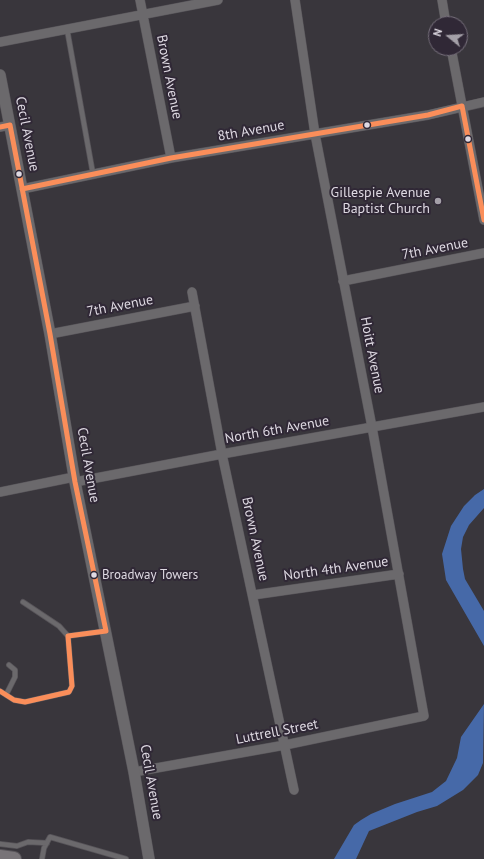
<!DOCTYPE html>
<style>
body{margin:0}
#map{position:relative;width:484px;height:859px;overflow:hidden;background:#39363c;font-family:"PT Sans",sans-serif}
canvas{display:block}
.north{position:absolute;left:428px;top:16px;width:40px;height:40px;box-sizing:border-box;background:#302836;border:1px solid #766f7b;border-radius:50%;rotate:288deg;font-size:11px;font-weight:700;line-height:16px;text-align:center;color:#ded9e2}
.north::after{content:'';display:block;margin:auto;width:14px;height:18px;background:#a4a0a8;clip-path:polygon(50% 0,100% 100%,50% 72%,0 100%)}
</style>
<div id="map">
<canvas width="484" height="859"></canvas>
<div class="north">N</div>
</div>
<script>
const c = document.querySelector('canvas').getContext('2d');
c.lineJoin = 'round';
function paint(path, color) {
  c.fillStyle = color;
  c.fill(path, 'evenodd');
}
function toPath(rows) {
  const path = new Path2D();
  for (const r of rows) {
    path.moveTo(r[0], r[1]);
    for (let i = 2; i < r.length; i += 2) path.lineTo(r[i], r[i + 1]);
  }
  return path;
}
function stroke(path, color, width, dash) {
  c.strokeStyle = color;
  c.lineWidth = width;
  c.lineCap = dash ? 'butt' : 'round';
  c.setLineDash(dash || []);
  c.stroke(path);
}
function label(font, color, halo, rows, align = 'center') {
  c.font = font + ' "PT Sans",sans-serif';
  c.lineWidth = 4;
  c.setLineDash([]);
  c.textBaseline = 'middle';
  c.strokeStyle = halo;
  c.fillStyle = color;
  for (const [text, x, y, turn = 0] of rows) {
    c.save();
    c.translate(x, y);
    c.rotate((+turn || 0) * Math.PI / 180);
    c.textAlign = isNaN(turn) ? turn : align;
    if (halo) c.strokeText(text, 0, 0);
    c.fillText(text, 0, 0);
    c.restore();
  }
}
const water = toPath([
 [484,489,484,508,469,525,463,537,461,549,463,569,465,579,484,611,484,646,446,580,442,554,451,526,464,506,475,495],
 [484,704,483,763,478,775,463,790,437,806,417,812,369,831,356,859,334,859,354,825,361,820,371,814,395,804,432,792,446,781,457,758,461,737]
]);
const service = toPath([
 [67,29,93,174],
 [23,602,59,626,68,636],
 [0,691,14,700,25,702,69,692,72,686,68,636,106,631],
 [6,695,15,677,15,670,9,665],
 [0,844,17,846,28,842,47,843],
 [42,859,44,848,50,837,126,859]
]);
const minor = toPath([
 [140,0,171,158],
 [442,0,446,24],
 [0,42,218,0],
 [451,48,484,220],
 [0,127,10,125],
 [22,189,171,158,428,115,484,102],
 [343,281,484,253],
 [192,292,222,454,294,790],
 [50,334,195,306],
 [75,482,222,454,484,407],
 [0,492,74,477],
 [253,595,399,574],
 [134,772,285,745,424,716,372,427,315,134,295,0]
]);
const tertiary = toPath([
 [0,75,50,334,75,482,134,772,149,859]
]);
const primary = toPath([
 [0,857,14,859]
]);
const bus1 = toPath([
 [0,127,10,125,50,334,75,482,106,631,68,636,72,686,69,692,25,702,14,700,0,691],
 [22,189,171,158,428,115,462,106,484,220]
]);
const markers = [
 [367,125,3.5,"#ded9e2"],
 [468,139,3.5,"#ded9e2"],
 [19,174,3.5,"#ded9e2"],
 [438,201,4,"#a4a0a8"],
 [94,575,3.5,"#ded9e2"]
];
const busNames = [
 ["Broadway Towers",102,575]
];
const streetNames = [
 ["Brown Avenue",169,77,79],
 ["8th Avenue",251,131,-10],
 ["Cecil Avenue",27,134,79],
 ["7th Avenue",435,249,-11],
 ["7th Avenue",120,306,-11],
 ["Hoitt Avenue",372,355,79],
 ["North 6th Avenue",277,430,-10],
 ["Cecil Avenue",88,465,80],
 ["Brown Avenue",255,539,78],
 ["North 4th Avenue",336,569,-8],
 ["Luttrell Street",277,732,-11],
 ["Cecil Avenue",151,782,80]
];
const poiNames = [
 ["Gillespie Avenue",430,193],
 ["Baptist Church",430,209]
];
paint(water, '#4669a8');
stroke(service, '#575459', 6);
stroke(minor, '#575459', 10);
stroke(tertiary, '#575459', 12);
stroke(primary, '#575459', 16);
stroke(service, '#6b696c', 4.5);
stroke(minor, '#6b696c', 9);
stroke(tertiary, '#6b696c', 11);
stroke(primary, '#787478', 14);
stroke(bus1, '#fa8e5a', 5);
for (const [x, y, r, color] of markers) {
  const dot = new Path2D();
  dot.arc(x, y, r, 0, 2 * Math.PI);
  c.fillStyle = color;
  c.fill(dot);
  stroke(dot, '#302836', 1.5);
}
label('13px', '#ded9e2', '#302836', busNames, 'left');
label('14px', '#ded9e2', '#302836', streetNames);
label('14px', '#ded9e2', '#302836', poiNames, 'right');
</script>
